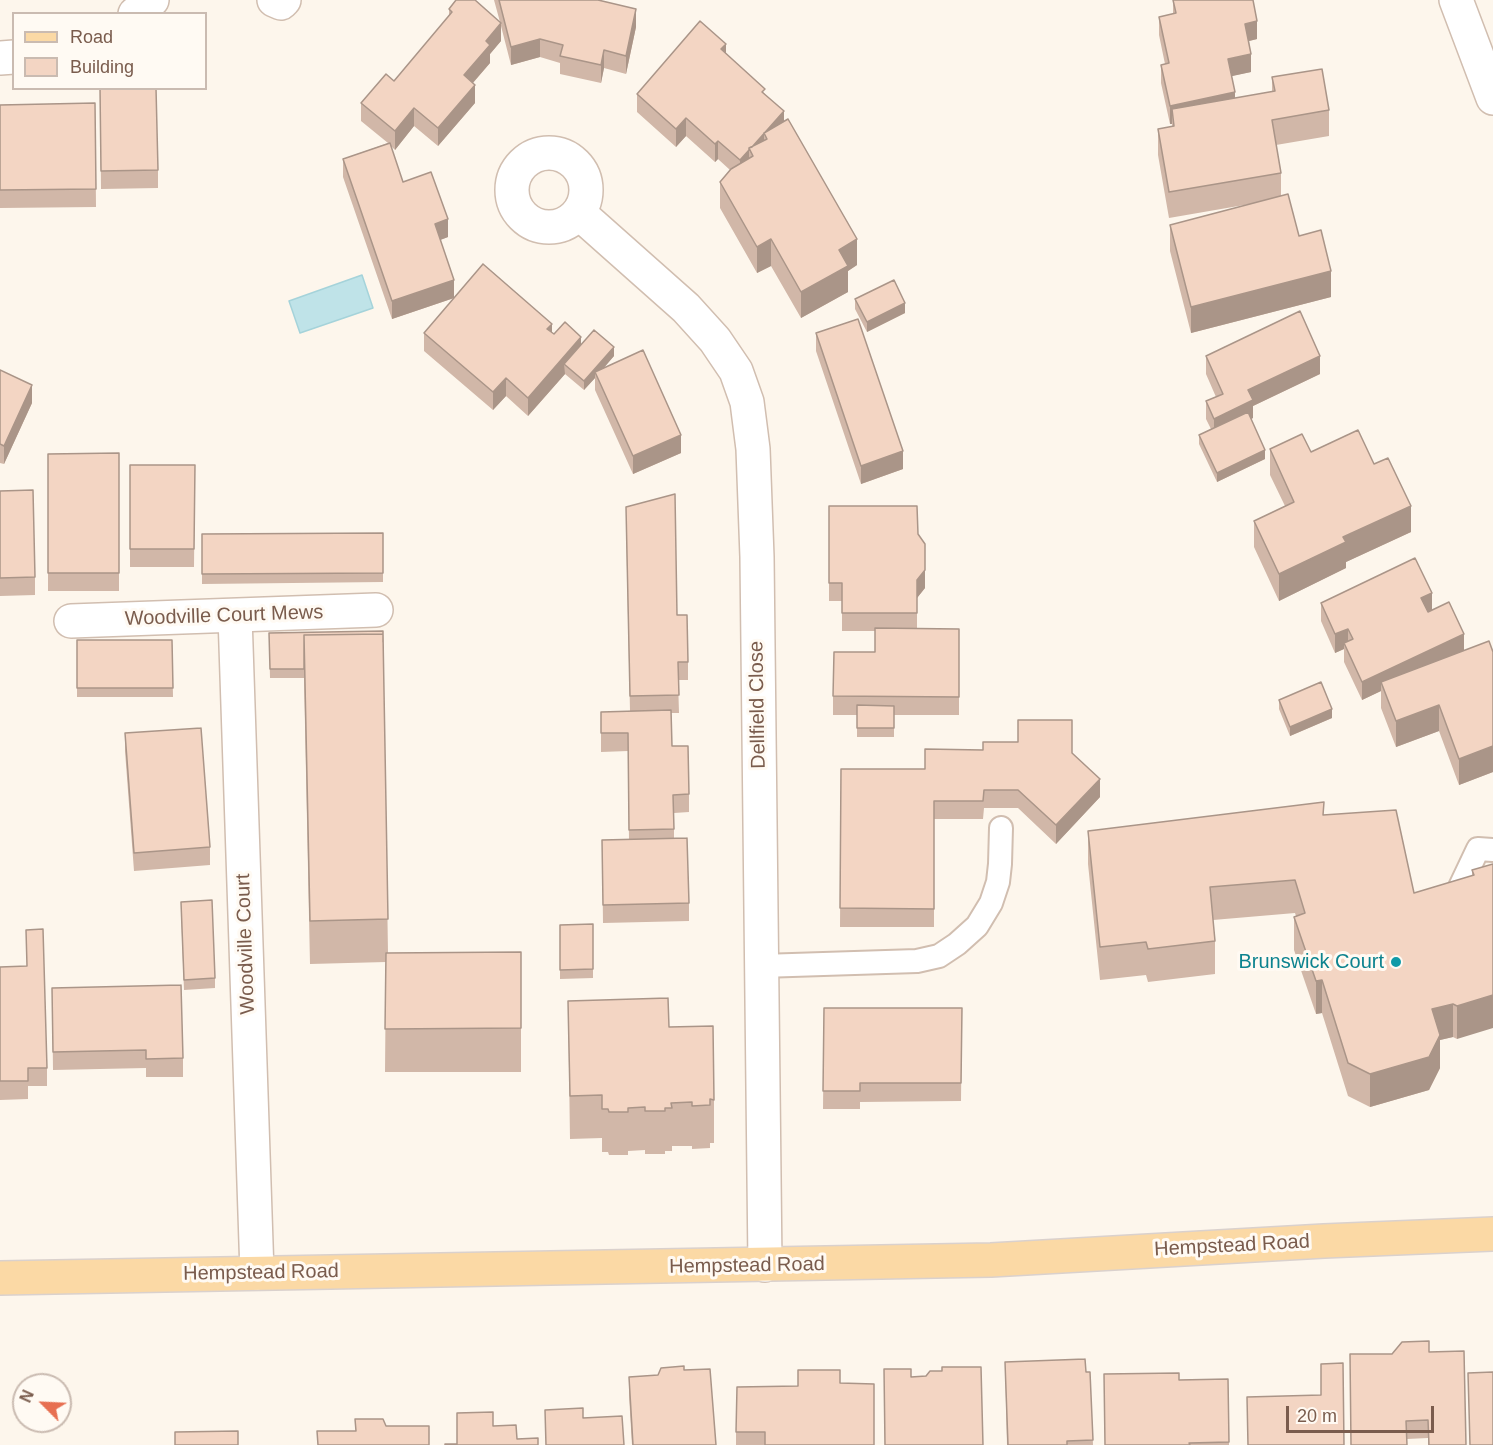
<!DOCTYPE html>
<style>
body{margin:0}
#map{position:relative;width:1493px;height:1445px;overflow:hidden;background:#fdf6ec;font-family:Helvetica,sans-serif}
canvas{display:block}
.legend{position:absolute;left:12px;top:12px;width:195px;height:78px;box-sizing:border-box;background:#fffaf3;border:2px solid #cabbb1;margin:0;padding:8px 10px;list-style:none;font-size:18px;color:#7a5c4d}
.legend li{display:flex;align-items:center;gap:12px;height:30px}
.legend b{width:30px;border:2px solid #cabbb1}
.north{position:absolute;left:12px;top:1373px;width:60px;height:60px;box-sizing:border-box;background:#fffaf3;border:2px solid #cabbb1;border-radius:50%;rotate:294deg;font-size:16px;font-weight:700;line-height:24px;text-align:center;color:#7a5c4d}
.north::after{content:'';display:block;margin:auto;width:21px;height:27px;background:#e76f51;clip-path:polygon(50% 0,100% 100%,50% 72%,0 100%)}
.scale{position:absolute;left:1286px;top:1406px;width:148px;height:27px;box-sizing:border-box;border:3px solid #7a5c4d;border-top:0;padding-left:8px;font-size:18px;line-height:21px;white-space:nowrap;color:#7a5c4d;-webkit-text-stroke:4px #fffaf3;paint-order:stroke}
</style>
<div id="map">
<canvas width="1493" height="1445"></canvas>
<ul class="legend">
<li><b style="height:8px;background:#fbd9a5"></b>Road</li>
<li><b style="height:16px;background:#f3d5c3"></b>Building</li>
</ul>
<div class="north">N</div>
<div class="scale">20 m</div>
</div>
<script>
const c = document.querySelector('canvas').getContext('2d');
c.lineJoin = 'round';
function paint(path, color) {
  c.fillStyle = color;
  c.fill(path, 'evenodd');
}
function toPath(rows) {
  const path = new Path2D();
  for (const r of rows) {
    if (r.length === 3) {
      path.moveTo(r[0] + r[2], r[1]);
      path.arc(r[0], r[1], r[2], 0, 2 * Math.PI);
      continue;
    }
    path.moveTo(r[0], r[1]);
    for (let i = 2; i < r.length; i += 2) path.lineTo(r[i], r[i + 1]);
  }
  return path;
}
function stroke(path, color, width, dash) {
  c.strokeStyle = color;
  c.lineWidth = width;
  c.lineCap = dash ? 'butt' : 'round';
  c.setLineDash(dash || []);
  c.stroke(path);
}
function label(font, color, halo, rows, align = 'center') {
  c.font = font + ' Helvetica,sans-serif';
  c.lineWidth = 6;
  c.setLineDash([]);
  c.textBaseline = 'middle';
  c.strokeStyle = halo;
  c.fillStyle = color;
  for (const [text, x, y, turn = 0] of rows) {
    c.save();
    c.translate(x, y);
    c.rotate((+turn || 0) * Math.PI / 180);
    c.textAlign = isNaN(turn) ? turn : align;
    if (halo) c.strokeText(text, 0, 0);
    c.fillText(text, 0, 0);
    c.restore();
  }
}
const water = toPath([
 [362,275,373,308,300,333,289,301,362,275]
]);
const service = toPath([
 [1460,905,1459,889,1478,849,1493,850],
 [761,966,917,961,939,956,957,944,977,926,991,903,998,882,1000,864,1001,828]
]);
const minor = toPath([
 [274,0,281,3,284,0],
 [1456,0,1493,98],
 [135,14,152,0],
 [0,58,14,57],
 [549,190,37],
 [579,213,686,308,715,340,736,371,747,402,753,449,757,557,765,1265],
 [235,616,257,1273],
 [71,621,376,610]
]);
const primary = toPath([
 [0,1278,991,1260,1324,1241,1493,1234]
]);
const wall = toPath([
 [494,0,598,0,636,27,626,74,604,68,601,83,560,74,560,63,540,57,511,65,501,26,501,41,490,54,490,63,473,83,475,103,438,146,414,126,395,150,391,146,403,182,448,237,440,240,454,298,392,319,343,177,343,159,388,143,361,121,361,103,394,81,449,17,449,9,500,22],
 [1173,0,1257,39,1249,41,1251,72,1231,76,1235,98,1272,92,1272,77,1329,110,1329,136,1276,145,1281,173,1281,196,1299,236,1331,297,1191,333,1170,251,1170,225,1250,204,1169,218,1158,155,1158,129,1172,127,1172,124,1170,124,1161,83,1161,65,1165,64,1159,35,1159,17,1173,14],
 [726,53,765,94,784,122,857,265,848,271,848,292,801,318,771,266,757,273,720,208,720,182,730,170,718,159,715,162,686,136,676,147,637,112,637,94],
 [100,88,158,170,158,188,101,189],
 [95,103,96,207,0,208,0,105],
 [855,299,905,313,867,332,855,309],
 [424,333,552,333,581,345,614,356,603,368,681,453,633,474,595,390,595,378,584,390,565,374,528,416,506,396,493,410,424,351],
 [816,333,903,469,861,484,816,351],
 [1206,356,1320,374,1253,406,1253,418,1251,419,1265,459,1217,482,1199,444,1199,435,1211,429,1206,419,1206,401,1216,397,1206,374],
 [0,370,32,403,4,464,0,463],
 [1270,449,1311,452,1374,464,1411,532,1346,562,1346,568,1279,601,1254,547,1254,521,1285,506,1270,475],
 [119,453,119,591,48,591,48,454],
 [130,465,195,465,194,567,130,567],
 [0,491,35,577,35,595,0,596],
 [829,506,918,534,925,544,925,588,917,598,917,629,959,629,959,715,894,715,894,737,857,737,857,715,833,715,833,696,875,652,875,631,842,631,842,601,829,601],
 [626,525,677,615,688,662,688,680,678,680,679,713,671,713,672,746,689,794,689,812,674,813,674,838,689,903,689,921,603,923,602,840,629,840,628,751,601,752,601,730,630,711],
 [383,533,383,582,202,584,202,534],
 [1321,603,1432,611,1464,651,1493,652,1493,772,1459,785,1439,731,1396,747,1381,708,1381,691,1362,700,1344,662,1344,649,1335,653,1321,621],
 [383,631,388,953,521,952,521,1072,385,1072,386,962,310,964,304,678,270,678,269,633],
 [77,640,172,640,173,697,77,697],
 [1279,700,1332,718,1290,736,1279,709],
 [125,733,210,847,210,865,134,871,125,751],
 [1072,753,1100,797,1056,844,1018,808,984,808,983,819,934,819,934,927,840,927,841,769,925,769],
 [1324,815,1414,893,1472,876,1472,870,1493,864,1457,1039,1453,1037,1440,1040,1440,1068,1429,1090,1370,1107,1348,1096,1322,1013,1316,1014,1294,950,1294,917,1296,916,1295,913,1213,920,1215,941,1215,974,1148,982,1146,975,1100,980,1088,864,1088,831],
 [181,911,215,978,215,988,184,990],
 [593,924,593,978,560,979,560,925],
 [0,967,47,1068,47,1086,28,1086,28,1099,0,1100],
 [52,988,183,1058,183,1077,146,1077,146,1068,53,1070],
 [568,1001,669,1027,714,1100,714,1143,710,1143,710,1148,692,1149,692,1146,672,1146,672,1151,665,1151,665,1154,645,1154,645,1150,628,1151,628,1155,609,1155,608,1152,602,1152,602,1138,570,1139],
 [824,1008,962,1008,961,1101,860,1102,860,1109,823,1109],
 [1429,1352,1466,1445,1428,1445,1428,1438,1407,1439,1351,1445],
 [1005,1362,1086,1372,1090,1372,1093,1445,1007,1445],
 [684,1370,716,1445,632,1445,629,1395,629,1377,658,1375],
 [1228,1379,1229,1445,1105,1445,1179,1380],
 [840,1383,874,1445,736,1445,736,1432,798,1386]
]);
const shadedWall = toPath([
 [636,9,636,27,626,74,626,56],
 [1257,21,1257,39,1245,42,1245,24],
 [501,23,501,41,490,54,490,63,464,93,464,75,486,41],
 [540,39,540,57,511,65,511,47],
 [726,44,726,62,721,49],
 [604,50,604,68,601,83,601,65],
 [1251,54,1251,72,1228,77,1228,59],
 [475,85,475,103,438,146,438,128],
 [1235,92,1235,110,1172,109,1172,124,1170,124,1170,106],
 [414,108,414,126,395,150,395,131],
 [784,111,784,129,767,139,764,133],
 [686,118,686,136,676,147,676,129],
 [764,133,764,151,753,156,749,150],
 [718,141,718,159,715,162,715,144],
 [749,150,749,168,740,178,740,160],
 [448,219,448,237,435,242,435,224],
 [771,239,771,266,757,273,757,247],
 [857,239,857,265,848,271,848,292,801,318,801,292,839,250],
 [1331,271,1331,297,1191,333,1191,307],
 [454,280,454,298,392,319,392,301],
 [905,303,905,313,867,332,867,322],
 [552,324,552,342,547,329],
 [581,337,581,355,564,364,565,374,528,416,528,398],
 [614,347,614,356,597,376,595,372,595,378,584,390,584,381],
 [1320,356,1320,374,1253,406,1253,418,1214,437,1214,419,1248,390],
 [506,378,506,396,493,410,493,392],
 [32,385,32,403,4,464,4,446],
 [681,435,681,453,633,474,633,456],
 [1265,450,1265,459,1217,482,1217,473],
 [903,451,903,469,861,484,861,466],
 [1411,506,1411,532,1346,562,1346,568,1279,601,1279,574,1343,537],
 [925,570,925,588,917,598,917,631,917,580],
 [1432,593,1432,611,1421,616,1421,598],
 [1348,629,1348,647,1344,643,1344,649,1335,653,1335,634],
 [1464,634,1464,652,1381,682,1381,691,1362,700,1362,682],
 [1439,705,1439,731,1396,747,1396,721],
 [1332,709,1332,718,1290,736,1290,727],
 [1493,746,1493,772,1459,785,1459,759],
 [1100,779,1100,797,1056,844,1056,825],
 [1322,980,1322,1013,1316,1014,1316,981],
 [1493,995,1493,1028,1457,1039,1457,1006],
 [1453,1004,1453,1037,1440,1040,1440,1068,1429,1090,1370,1107,1370,1074,1432,1009]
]);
const building = toPath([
 [456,0,475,0,501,23,486,41,490,45,464,75,475,85,438,128,414,108,395,131,361,103,386,74,394,81,452,12,449,9,456,0],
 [499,0,598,0,636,9,626,56,604,50,601,65,560,56,563,45,540,39,511,47,499,0],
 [1173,0,1253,0,1257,21,1245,24,1251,54,1228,59,1235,92,1170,106,1161,65,1169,63,1159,17,1176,13,1173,0],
 [700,21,726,44,721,49,765,89,762,92,784,111,752,147,749,148,749,150,740,160,718,141,715,144,686,118,676,129,637,94,700,21],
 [1322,69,1329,110,1272,120,1281,173,1169,192,1158,129,1174,126,1172,109,1275,91,1272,77,1322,69],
 [100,88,156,88,158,170,101,171,100,88],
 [95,103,96,189,0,190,0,105,95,103],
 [788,119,857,239,839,250,848,266,801,292,771,239,757,247,720,182,731,169,753,156,749,148,767,139,764,133,788,119],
 [390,143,403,182,431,172,448,219,435,224,454,280,392,301,343,159,390,143],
 [1288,194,1299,236,1321,230,1331,271,1191,307,1170,225,1288,194],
 [483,264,552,324,547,329,554,334,565,322,581,337,528,398,506,378,493,392,424,333,483,264],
 [894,280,905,303,867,322,855,299,894,280],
 [1300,311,1320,356,1248,390,1253,400,1214,419,1206,401,1223,394,1206,356,1300,311],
 [858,319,903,451,861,466,816,333,858,319],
 [594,330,614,347,584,381,564,364,594,330],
 [643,350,681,435,633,456,595,372,643,350],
 [0,370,32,385,4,446,0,444,0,370],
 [1248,412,1265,450,1217,473,1199,435,1248,412],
 [1358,430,1374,464,1388,458,1411,506,1343,537,1346,542,1279,574,1254,521,1294,502,1270,449,1302,434,1311,452,1358,430],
 [119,453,119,573,48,573,48,454,119,453],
 [130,465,195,465,194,549,130,549,130,465],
 [33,490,35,577,0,578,0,491,33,490],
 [675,494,677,615,687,615,688,662,678,662,679,695,630,696,626,507,675,494],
 [829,506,917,506,918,534,925,544,925,570,917,580,917,613,842,613,842,583,829,583,829,506],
 [383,533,383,573,202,574,202,534,383,533],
 [1415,558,1432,593,1421,598,1428,612,1449,602,1464,634,1362,682,1344,643,1353,639,1348,629,1335,634,1321,603,1415,558],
 [875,628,959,629,959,697,833,696,834,652,875,652,875,628],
 [383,631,383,642,383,634,304,635,304,669,270,669,269,633,383,631],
 [383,634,388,919,310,921,304,635,383,634],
 [77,640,172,640,173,688,77,688,77,640],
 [1489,641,1493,652,1493,746,1459,759,1439,705,1396,721,1381,682,1489,641],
 [1321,682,1332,709,1290,727,1279,700,1321,682],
 [857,705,894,706,894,728,857,728,857,705],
 [671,710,672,746,688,746,689,794,673,795,674,829,629,830,628,733,601,733,601,712,671,710],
 [1018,720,1072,720,1072,753,1100,779,1056,825,1018,790,984,790,983,801,934,801,934,909,840,908,841,769,925,769,925,749,983,750,983,742,1018,742,1018,720],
 [201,728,210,847,134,853,125,733,201,728],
 [1324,802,1323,815,1396,810,1414,893,1474,875,1472,870,1493,864,1493,995,1457,1006,1453,1004,1432,1009,1440,1035,1429,1057,1370,1074,1348,1063,1322,980,1316,981,1294,917,1305,913,1295,880,1210,887,1215,941,1148,949,1146,942,1100,947,1088,831,1324,802],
 [687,838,689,903,603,905,602,840,687,838],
 [212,900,215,978,184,980,181,902,212,900],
 [593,924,593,969,560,970,560,925,593,924],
 [43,929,47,1068,28,1068,28,1081,0,1081,0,967,27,966,26,930,43,929],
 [521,952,521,1028,385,1029,386,953,521,952],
 [181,985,183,1058,146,1059,146,1050,53,1052,52,988,181,985],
 [668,998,669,1027,713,1026,714,1100,710,1099,710,1105,692,1106,692,1102,671,1103,672,1108,665,1108,665,1111,645,1111,645,1107,628,1108,628,1112,609,1112,608,1109,602,1109,602,1095,570,1096,568,1001,668,998],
 [824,1008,962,1008,961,1083,860,1083,860,1091,823,1091,824,1008],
 [1429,1341,1429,1352,1464,1351,1466,1445,1429,1445,1428,1420,1406,1421,1407,1445,1351,1445,1350,1354,1392,1354,1402,1342,1429,1341],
 [1085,1359,1086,1372,1090,1372,1093,1440,1067,1441,1067,1445,1008,1445,1005,1362,1085,1359],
 [1343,1363,1344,1445,1248,1445,1247,1397,1321,1395,1321,1364,1343,1363],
 [684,1366,684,1370,710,1369,716,1445,633,1445,629,1377,658,1375,661,1368,684,1366],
 [942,1367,981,1367,983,1445,885,1445,884,1369,911,1369,911,1377,926,1376,930,1371,942,1371,942,1367],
 [798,1370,840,1370,840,1383,874,1384,874,1445,765,1445,765,1432,736,1432,737,1387,798,1386,798,1370],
 [1493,1372,1493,1445,1470,1445,1468,1373,1493,1372],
 [1179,1373,1179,1380,1228,1379,1229,1442,1189,1443,1190,1445,1105,1445,1104,1374,1179,1373],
 [583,1408,583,1418,622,1416,624,1445,546,1445,545,1410,583,1408],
 [493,1412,493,1426,516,1425,517,1439,538,1438,538,1445,445,1445,445,1444,457,1444,457,1413,493,1412],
 [355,1419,383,1419,386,1426,429,1426,429,1445,318,1445,317,1431,356,1431,355,1419],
 [238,1431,238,1445,175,1445,175,1432,238,1431]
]);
const markers = [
 [1396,962,6,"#0f9aa8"]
];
const streetNames = [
 ["Woodville Court Mews",224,616,-2],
 ["Dellfield Close",758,705,-91],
 ["Woodville Court",246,944,-92],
 ["Hempstead Road",1232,1246,-3],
 ["Hempstead Road",747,1266,-1],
 ["Hempstead Road",261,1273,-1]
];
const cultureNames = [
 ["Brunswick Court",1384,962]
];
paint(water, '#bfe3e8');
stroke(water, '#a5d3da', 1.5);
stroke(service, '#d1beb0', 26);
stroke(minor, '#d1beb0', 36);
stroke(primary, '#dad1cd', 36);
stroke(service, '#fff', 22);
stroke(minor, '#fff', 33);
stroke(primary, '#fbd9a5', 33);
paint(wall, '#d1b7a8');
paint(shadedWall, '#aa9588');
paint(building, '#f3d5c3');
stroke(building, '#aa9588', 1.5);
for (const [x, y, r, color] of markers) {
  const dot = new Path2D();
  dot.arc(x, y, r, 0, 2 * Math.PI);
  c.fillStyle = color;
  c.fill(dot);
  stroke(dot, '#fffaf3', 2);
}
label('20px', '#7a5c4d', '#fffaf3', streetNames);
label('20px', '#0d838f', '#fffaf3', cultureNames, 'right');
</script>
